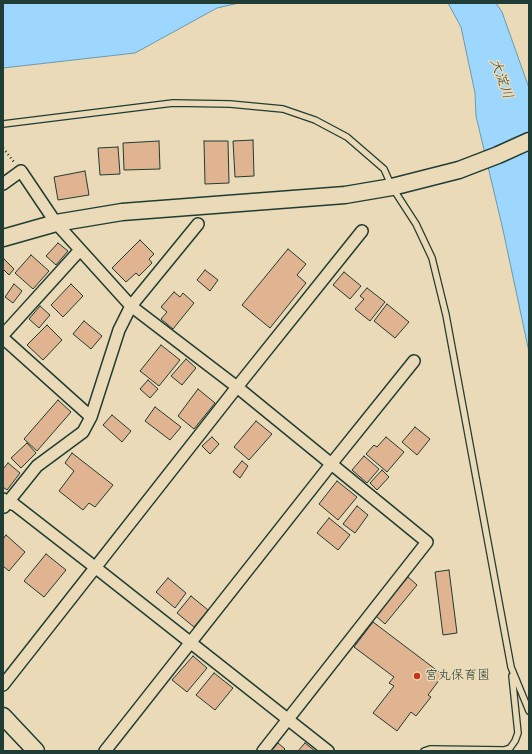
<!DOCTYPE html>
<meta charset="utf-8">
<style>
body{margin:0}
#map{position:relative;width:532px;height:754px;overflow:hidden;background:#ebdab7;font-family:Itim,sans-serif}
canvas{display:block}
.frame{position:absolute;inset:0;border:4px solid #1f3d34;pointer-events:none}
</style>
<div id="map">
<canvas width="532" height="754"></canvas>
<div class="frame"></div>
</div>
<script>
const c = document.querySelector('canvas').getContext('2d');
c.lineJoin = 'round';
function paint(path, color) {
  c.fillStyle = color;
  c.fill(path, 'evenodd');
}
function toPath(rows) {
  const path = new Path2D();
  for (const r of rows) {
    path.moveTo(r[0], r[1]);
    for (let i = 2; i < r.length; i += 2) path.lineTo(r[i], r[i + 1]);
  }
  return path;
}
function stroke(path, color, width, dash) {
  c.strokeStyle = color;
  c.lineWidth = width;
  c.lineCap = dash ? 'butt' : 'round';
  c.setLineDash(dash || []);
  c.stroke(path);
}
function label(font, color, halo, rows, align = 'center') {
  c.font = font + ' Itim,"Klee One",sans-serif';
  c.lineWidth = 3;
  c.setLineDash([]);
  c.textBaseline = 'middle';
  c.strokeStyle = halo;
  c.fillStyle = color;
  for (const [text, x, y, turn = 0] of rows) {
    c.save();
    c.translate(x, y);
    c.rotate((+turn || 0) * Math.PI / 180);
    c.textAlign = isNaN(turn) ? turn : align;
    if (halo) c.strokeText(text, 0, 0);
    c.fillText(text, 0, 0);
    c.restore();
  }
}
const water = toPath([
 [3,3,239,3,217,8,135,53,3,68,3,3],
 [448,3,496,3,502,12,529,88,529,352,503,230,476,116,475,93,461,27,448,3]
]);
const building = toPath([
 [253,140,254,176,235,177,233,141,253,140],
 [159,141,160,169,124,170,123,143,159,141],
 [204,141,228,141,229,183,205,184,204,141],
 [118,147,120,174,100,175,98,148,118,147],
 [85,171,89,195,58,200,54,177,85,171],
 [140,240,154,254,149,259,152,263,139,276,136,273,126,282,112,268,140,240],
 [58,243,68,251,56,265,46,256,58,243],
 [288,249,306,264,297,275,306,283,270,328,242,305,288,249],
 [31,255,49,271,33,289,15,273,31,255],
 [4,259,14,269,9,275,3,269,3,261,4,259],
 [205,270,218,280,210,291,197,280,205,270],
 [344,272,361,286,350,299,333,285,344,272],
 [14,284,22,291,13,303,5,297,14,284],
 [71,284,83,296,63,317,51,305,71,284],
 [367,288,385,302,370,321,355,309,364,299,360,296,367,288],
 [174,292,180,297,183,293,194,303,173,329,161,319,167,312,161,307,174,292],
 [387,304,409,322,395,338,374,321,387,304],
 [40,306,50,315,39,328,29,319,40,306],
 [84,321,102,336,91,349,73,334,84,321],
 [47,325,62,340,43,360,27,345,47,325],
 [161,345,180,360,159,386,140,371,161,345],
 [186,359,196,368,182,385,171,376,186,359],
 [148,380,158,389,150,398,140,389,148,380],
 [198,389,215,403,194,429,178,416,198,389],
 [58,400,71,412,37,451,24,439,58,400],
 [155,407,181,427,170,440,145,421,155,407],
 [112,415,131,431,122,442,103,425,112,415],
 [256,421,272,434,249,460,234,447,256,421],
 [415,427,430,439,417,455,402,442,415,427],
 [212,437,219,444,210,454,202,446,212,437],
 [386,437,404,452,387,472,366,454,374,445,377,447,386,437],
 [27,443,36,453,21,468,11,458,27,443],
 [72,453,113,485,95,507,89,503,83,510,59,491,74,471,65,463,72,453],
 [364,456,379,469,367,483,352,470,364,456],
 [242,461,248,466,240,478,233,472,242,461],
 [8,463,20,473,7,490,3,487,3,469,8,463],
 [382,470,389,477,377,490,370,483,382,470],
 [337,481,357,497,338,520,319,504,337,481],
 [357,506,368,515,355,533,343,524,357,506],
 [329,518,350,535,338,550,317,533,329,518],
 [6,535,25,552,9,571,3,566,3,539,6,535],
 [46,554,66,570,44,597,24,581,46,554],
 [449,570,457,633,443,635,435,572,449,570],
 [408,577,417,585,385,624,376,616,408,577],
 [168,578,186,593,175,608,156,592,168,578],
 [191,596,208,610,194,627,177,613,191,596],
 [373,622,443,675,428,695,431,697,416,716,411,712,397,731,373,713,394,686,389,683,394,677,354,647,373,622],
 [193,656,207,668,187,692,172,680,193,656],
 [214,673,233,688,215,710,196,695,214,673],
 [278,743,285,749,283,751,273,751,272,750,278,743],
 [305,743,315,751,298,751,305,743]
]);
const path = toPath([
 [3,148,14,162]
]);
const lane = toPath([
 [3,124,173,103,230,104,283,109,315,120,347,137,384,169,392,187,416,224,432,258,446,315,511,667,529,711],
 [424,751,430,749,504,750,510,748,515,741,518,733,512,676]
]);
const street = toPath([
 [3,184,21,171,56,223,131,306,237,387,427,542,263,751],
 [3,335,80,250],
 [3,338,91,417],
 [3,499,7,502,15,505,96,568,328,751],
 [4,507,37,466,83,432,91,417,119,330,131,306,198,224],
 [3,685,237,387,362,231],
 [105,751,332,463,414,361]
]);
const secondary = toPath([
 [3,238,56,223,122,212,345,195,392,187,459,170,498,155,529,141],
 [3,716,36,751]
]);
const markers = [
 [417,676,4,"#c8321e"]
];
const poiNames = [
 ["宮丸保育園",425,676]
];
const waterNames = [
 ["大淀川",501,79,70]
];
paint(water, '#9dd7fd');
stroke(water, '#6b99ad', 1);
paint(building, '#e0b391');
stroke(building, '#1f3d34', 1);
stroke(lane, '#1f3d34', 8);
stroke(street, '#1f3d34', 14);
stroke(secondary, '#1f3d34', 19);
stroke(path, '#1f3d34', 2.5, [1, 3]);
stroke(lane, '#ebdab7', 5.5);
stroke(street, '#ebdab7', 11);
stroke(secondary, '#ebdab7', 16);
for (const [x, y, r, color] of markers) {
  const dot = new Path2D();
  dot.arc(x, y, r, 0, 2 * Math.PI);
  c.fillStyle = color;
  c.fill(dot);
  stroke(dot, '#ebdab7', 1.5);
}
label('13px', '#1f3d34', '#ebdab7', poiNames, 'left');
label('italic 14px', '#2c4c48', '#ebdab7', waterNames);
</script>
